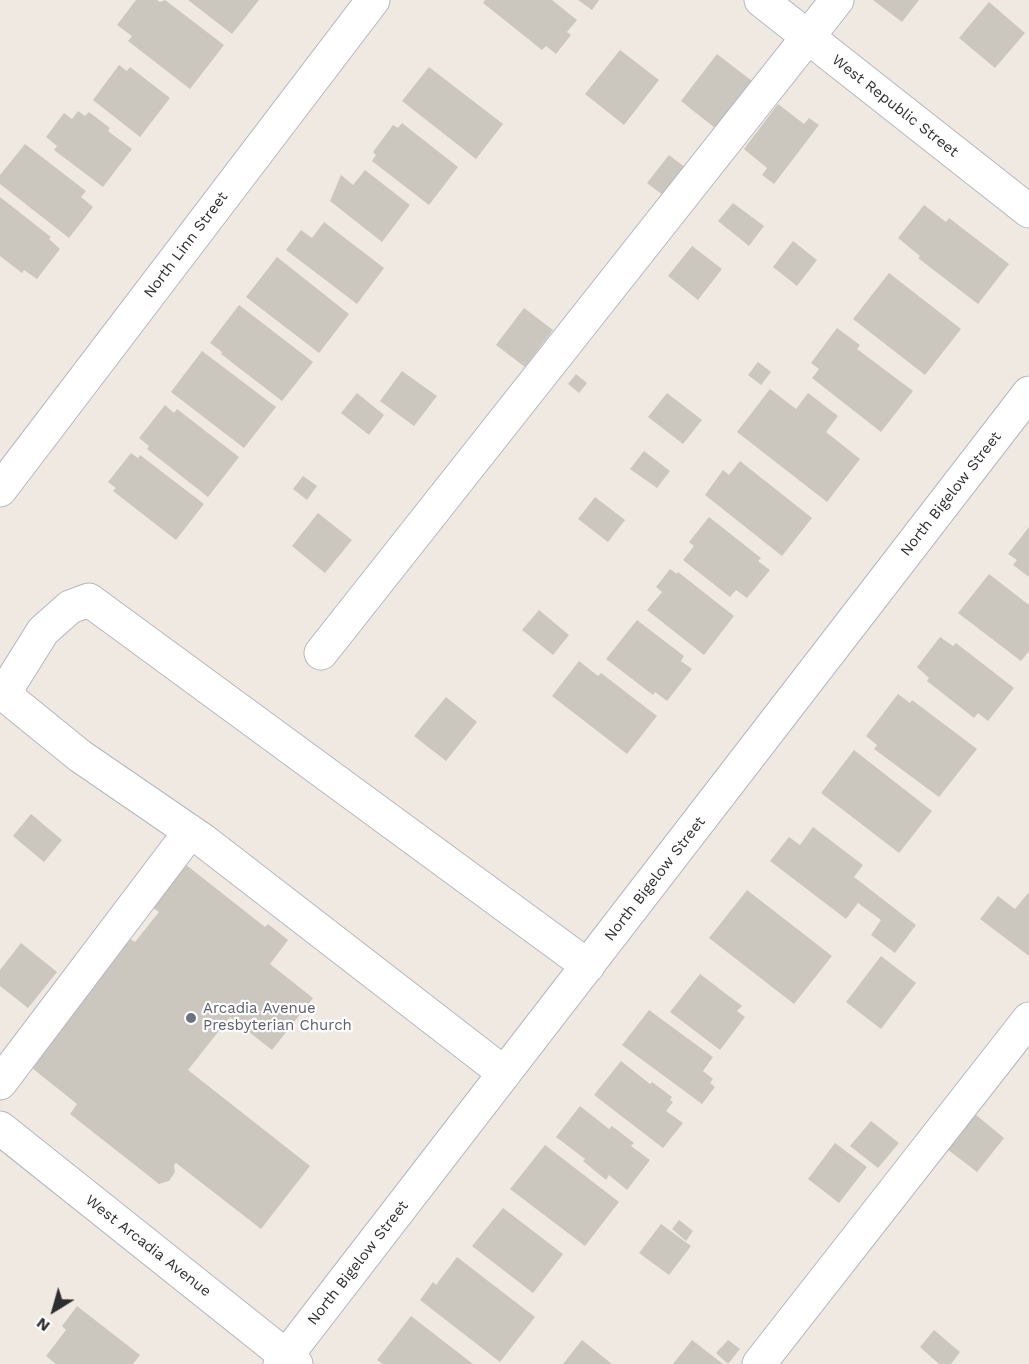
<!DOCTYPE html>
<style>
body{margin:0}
#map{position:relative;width:1029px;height:1364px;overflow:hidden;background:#efe9e1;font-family:"Work Sans",sans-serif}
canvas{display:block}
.north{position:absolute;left:24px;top:1280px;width:60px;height:60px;-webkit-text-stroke:4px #fff;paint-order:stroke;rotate:217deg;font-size:16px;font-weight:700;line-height:24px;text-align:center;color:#2e2e2e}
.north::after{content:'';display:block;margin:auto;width:21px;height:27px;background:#2e2e2e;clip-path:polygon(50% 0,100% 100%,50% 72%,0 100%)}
</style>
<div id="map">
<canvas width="1029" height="1364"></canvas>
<div class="north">N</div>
</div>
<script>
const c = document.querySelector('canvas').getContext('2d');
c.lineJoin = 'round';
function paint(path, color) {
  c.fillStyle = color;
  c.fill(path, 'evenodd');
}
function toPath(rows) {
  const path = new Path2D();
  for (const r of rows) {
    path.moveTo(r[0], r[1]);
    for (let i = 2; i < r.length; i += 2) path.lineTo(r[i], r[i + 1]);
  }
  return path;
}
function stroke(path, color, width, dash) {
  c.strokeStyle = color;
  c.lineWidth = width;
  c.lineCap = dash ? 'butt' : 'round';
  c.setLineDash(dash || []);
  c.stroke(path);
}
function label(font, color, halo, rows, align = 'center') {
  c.font = font + ' "Work Sans",sans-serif';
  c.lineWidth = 4.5;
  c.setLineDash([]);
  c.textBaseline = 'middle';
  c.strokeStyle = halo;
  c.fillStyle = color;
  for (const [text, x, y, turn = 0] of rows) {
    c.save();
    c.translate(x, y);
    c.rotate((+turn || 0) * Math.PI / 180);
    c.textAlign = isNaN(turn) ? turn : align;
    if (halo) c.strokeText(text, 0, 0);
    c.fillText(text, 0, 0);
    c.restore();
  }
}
const building = toPath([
 [136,0,157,0,160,2,165,0,224,45,190,89,128,41,132,36,117,25],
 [188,0,259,0,232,34],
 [485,0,552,0,577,20,567,32,571,35,556,54,546,46,542,50,483,3],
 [578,0,599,0,592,10],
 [873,0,919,0,902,22],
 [989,2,1025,33,995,68,959,38],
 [620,50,659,80,624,125,585,94],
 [717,54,752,81,715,128,681,101],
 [119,65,127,71,130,67,170,98,140,137,93,100],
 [429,67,503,124,476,159,402,101],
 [778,104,804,124,809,118,819,125,774,184,762,175,767,168,744,149],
 [78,111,85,116,89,112,110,128,108,131,132,149,103,187,54,150,57,146,46,137,64,113,72,119],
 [402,123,458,167,429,205,372,161,376,155,373,152,393,125,398,128],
 [25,144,86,191,81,197,93,207,69,238,0,184,0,175],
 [669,155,686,168,664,196,647,183],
 [365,170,410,205,382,242,330,201,341,175,353,185],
 [0,197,51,237,49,239,60,249,37,279,24,270,22,273,0,256],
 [733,203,764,226,749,246,718,221],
 [924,205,946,222,949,218,1009,264,978,304,918,258,920,256,898,238],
 [324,222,384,268,357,304,286,250,301,230,312,238],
 [793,241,817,260,797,286,773,267],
 [692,246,722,269,698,300,668,276],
 [277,257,349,314,319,353,246,297],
 [889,273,961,329,925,375,853,319],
 [239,305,313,362,282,401,221,354,222,352,210,343],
 [524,308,553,330,525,367,496,345],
 [837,328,860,345,857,349,913,391,881,432,812,378,819,369,811,363],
 [202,351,276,407,244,448,171,392],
 [758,362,771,372,761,385,748,375],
 [402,371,437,396,414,426,380,401],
 [576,374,587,383,579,393,568,384],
 [770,389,796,409,808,393,838,416,826,432,860,459,827,502,737,432],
 [357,393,384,415,369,435,341,413],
 [667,393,702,420,683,444,648,417],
 [165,405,174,413,177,409,239,457,208,497,147,449,149,446,139,438],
 [644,451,670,471,657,488,630,469],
 [131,453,138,458,140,455,204,504,176,540,113,491,116,488,108,482],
 [740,461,812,518,782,556,705,495,723,470,729,475],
 [303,476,317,486,307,500,293,489],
 [595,497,625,520,608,542,578,519],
 [318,513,352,540,325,573,292,546],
 [709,517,761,558,758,561,770,570,747,598,736,590,730,597,683,560,694,546,689,542],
 [1029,527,1029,577,1013,565,1017,560,1008,554],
 [670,569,677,574,678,572,734,616,704,655,647,610,662,592,656,587],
 [989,574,1029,605,1029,651,1021,661,958,613],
 [539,610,569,635,553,655,522,630],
 [637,620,684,656,681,661,692,669,667,701,655,692,653,695,606,659],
 [940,637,953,646,956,643,1014,688,988,721,978,713,974,718,927,681,929,678,917,667],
 [579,661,598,676,601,673,657,716,627,754,552,696],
 [898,694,910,703,912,700,977,749,939,797,874,749,877,745,866,736],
 [446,697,477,722,446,761,414,736],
 [854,750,932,811,899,853,821,793],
 [31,814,62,840,44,862,13,836],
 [813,827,863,865,854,877,916,925,895,953,871,935,881,920,858,903,846,919,770,861,789,837,800,845],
 [185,864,265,927,268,924,288,940,270,964,313,998,272,1050,230,1017,188,1070,310,1166,261,1229,176,1163,174,1165,175,1172,169,1181,159,1184,70,1114,77,1104,32,1068,49,1046,44,1042,127,937,135,942,159,912,152,907],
 [747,890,832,956,794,1004,709,938],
 [1029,892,1029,956,980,919,998,896,1015,909],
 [21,943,57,972,28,1008,0,986,0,970],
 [881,956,916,983,881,1029,846,1002],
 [700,974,742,1006,737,1011,745,1017,720,1050,670,1012],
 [649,1010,713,1057,703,1071,713,1079,710,1083,715,1087,702,1104,622,1045],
 [621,1061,650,1084,652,1082,672,1097,670,1100,673,1102,666,1111,683,1123,663,1148,594,1095],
 [580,1106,609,1129,612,1126,634,1143,631,1146,650,1160,627,1190,609,1175,606,1180,583,1161,585,1159,556,1137],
 [975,1114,1004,1138,977,1172,947,1149],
 [871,1121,899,1143,878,1168,850,1146],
 [835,1143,867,1167,839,1203,808,1179],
 [545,1145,619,1202,585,1246,510,1189],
 [503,1208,563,1254,533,1293,472,1246],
 [679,1220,693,1231,686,1241,672,1229],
 [661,1224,691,1246,669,1275,639,1253],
 [457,1257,535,1317,500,1362,420,1300,433,1282,436,1285],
 [77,1306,140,1355,133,1364,56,1364,46,1356,66,1330,62,1326],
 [411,1316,473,1364,383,1364,377,1360],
 [934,1330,960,1352,951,1364,939,1364,920,1347],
 [582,1340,612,1364,563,1364],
 [692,1340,723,1364,673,1364],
 [728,1340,740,1349,728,1364,716,1353]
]);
const minor = toPath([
 [761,0,1029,211],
 [0,490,373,0],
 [321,653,837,0],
 [504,1073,204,841,80,756,11,700,8,687,43,631,70,607,89,600,588,966],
 [0,1083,190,832],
 [0,1128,296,1364],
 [280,1364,1029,393],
 [759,1364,1029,1019]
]);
const markers = [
 [191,1018,6,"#6b7280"]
];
const streetNames = [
 ["West Republic Street",895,106,38],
 ["North Linn Street",186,245,-53],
 ["North Bigelow Street",951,494,-52],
 ["North Bigelow Street",655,879,-52],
 ["West Arcadia Avenue",148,1246,38],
 ["North Bigelow Street",358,1263,-52]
];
const worshipNames = [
 ["Arcadia Avenue",203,1009],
 ["Presbyterian Church",203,1026]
];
paint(building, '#cbc7bf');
stroke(minor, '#b4b7c1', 35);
stroke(minor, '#fff', 33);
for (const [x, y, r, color] of markers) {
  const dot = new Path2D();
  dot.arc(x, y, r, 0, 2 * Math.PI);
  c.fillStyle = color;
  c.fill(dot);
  stroke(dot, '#fff', 2);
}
label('15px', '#2e2e2e', '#fff', streetNames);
label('15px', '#5b616d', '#fff', worshipNames, 'left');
</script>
